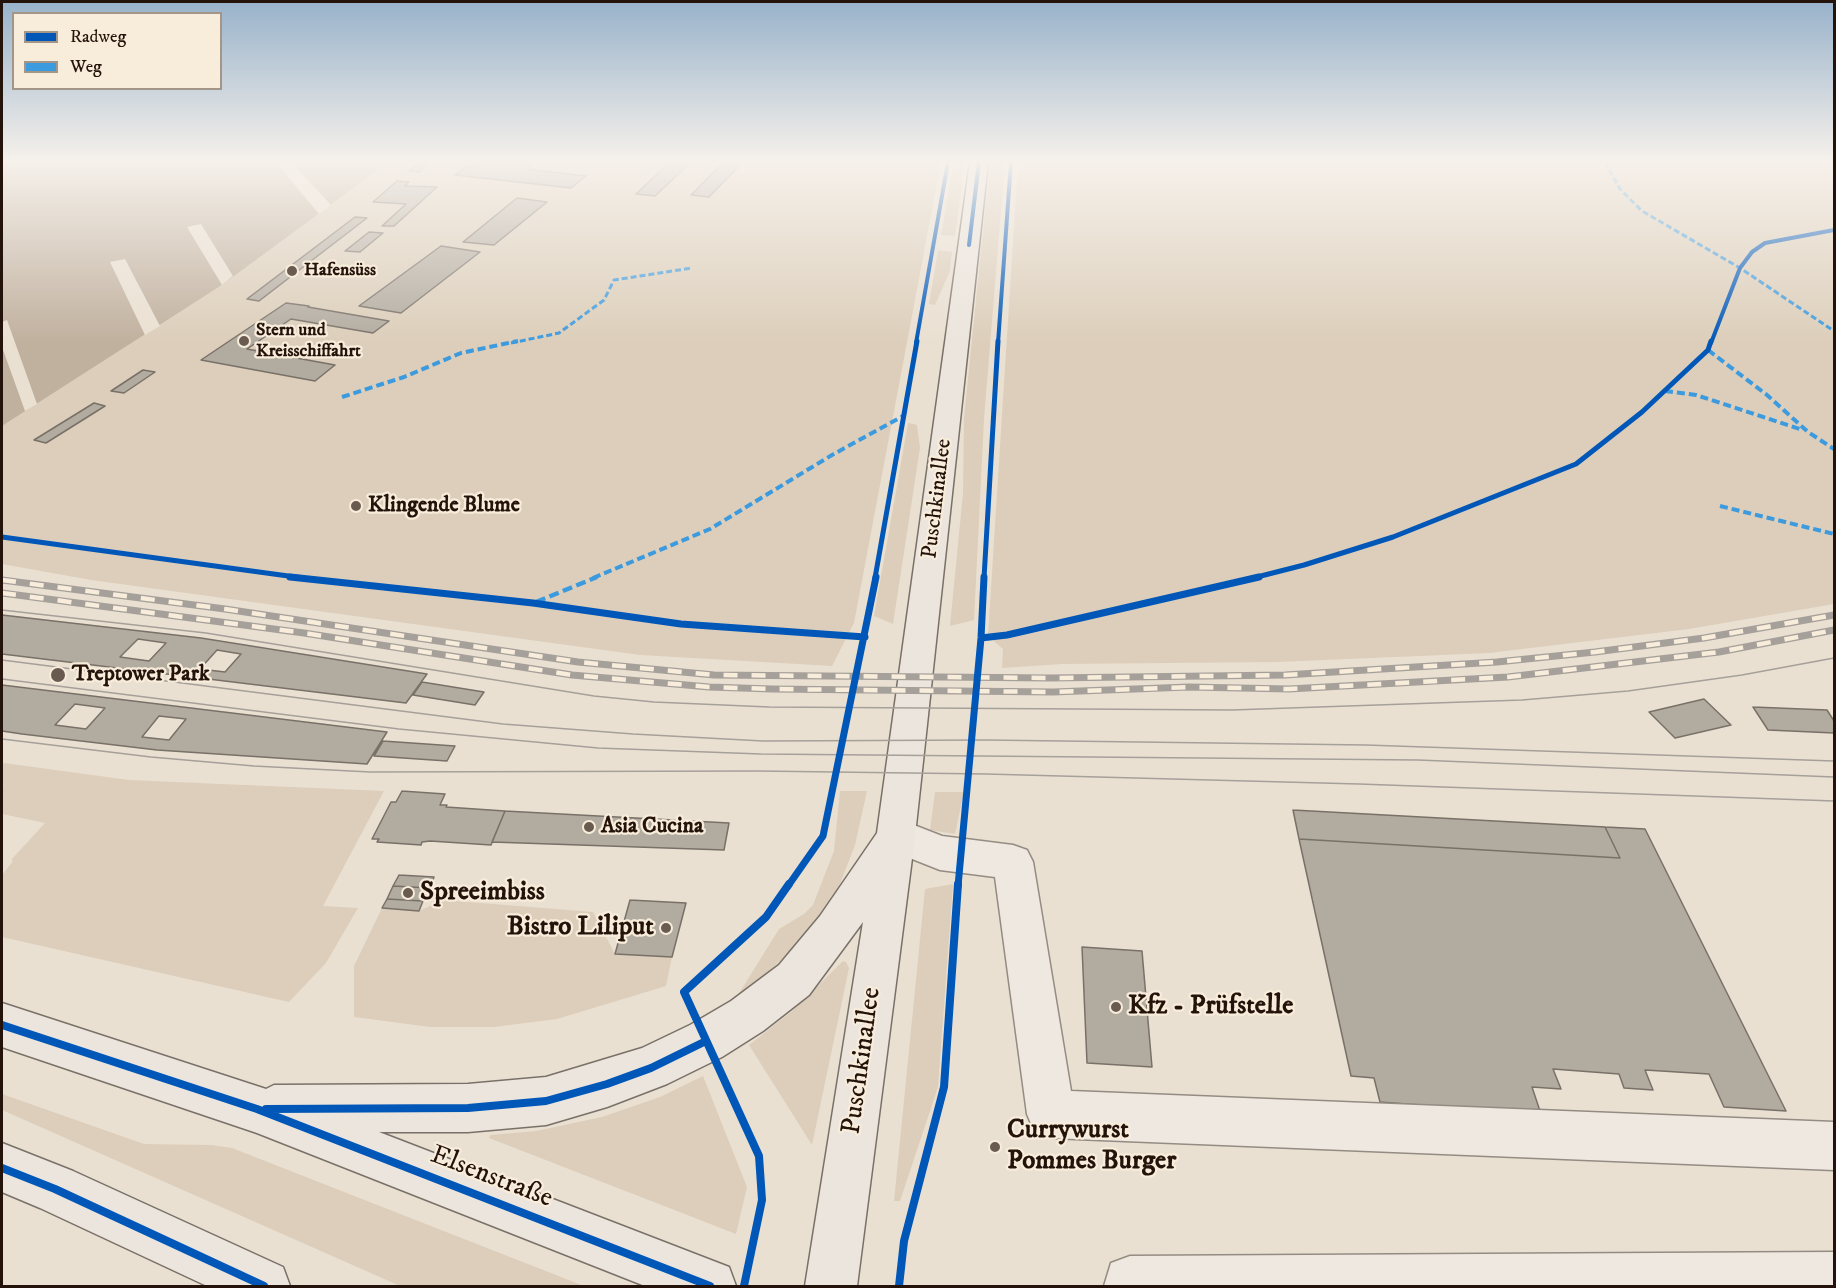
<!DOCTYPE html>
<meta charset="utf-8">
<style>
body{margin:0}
#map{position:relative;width:1836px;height:1288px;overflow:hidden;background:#eae0d2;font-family:"IM FELL DW Pica",serif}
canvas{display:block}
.frame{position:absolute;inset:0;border:3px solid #24130a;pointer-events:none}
.legend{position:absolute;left:12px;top:12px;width:210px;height:78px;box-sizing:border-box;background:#f8ecdb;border:2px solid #a39587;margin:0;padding:8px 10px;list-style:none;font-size:18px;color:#24130a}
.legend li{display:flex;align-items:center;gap:12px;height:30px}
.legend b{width:30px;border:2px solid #a39587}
</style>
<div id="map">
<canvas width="1836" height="1288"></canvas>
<div class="frame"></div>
<ul class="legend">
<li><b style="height:8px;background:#0057b8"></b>Radweg</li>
<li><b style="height:8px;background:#3c9ade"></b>Weg</li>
</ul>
</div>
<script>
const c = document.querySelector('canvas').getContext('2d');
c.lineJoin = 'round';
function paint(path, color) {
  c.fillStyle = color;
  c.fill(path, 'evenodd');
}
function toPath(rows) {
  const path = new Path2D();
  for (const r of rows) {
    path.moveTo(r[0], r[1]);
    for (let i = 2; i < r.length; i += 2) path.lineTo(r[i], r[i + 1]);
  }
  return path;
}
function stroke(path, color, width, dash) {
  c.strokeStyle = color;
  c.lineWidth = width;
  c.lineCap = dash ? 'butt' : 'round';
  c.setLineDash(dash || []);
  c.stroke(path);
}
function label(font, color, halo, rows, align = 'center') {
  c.font = font + ' "IM FELL DW Pica",serif';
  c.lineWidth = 4.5;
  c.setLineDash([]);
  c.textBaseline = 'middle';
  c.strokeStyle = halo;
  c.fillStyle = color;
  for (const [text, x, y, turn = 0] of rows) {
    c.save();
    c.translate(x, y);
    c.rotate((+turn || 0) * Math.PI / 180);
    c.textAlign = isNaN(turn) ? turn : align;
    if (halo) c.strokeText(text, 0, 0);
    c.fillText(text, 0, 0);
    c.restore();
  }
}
const green = toPath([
 [389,162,941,162,854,623,832,666,640,655,91,580,2,564,2,426,222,285],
 [954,162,965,162,955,236,941,235],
 [990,162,1005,162,984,419,974,620,950,626,963,493,964,418],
 [1018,162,1834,162,1834,604,1689,629,1489,653,1279,662,1062,664,1002,668,1003,649,988,636],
 [938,250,952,252,950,271,935,305,929,304],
 [908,423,917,425,920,448,893,624,874,616],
 [4,763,129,780,384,791,323,906,358,908,326,963,289,1002,2,937,2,875,13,861,11,860,45,823,2,814,2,788,4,785,2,784,2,766],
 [840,791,867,791,855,845,838,889,828,906,797,945,763,977,738,995,779,929,804,914,813,905,834,851],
 [935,792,964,792,955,834,930,830],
 [953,884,938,1087,900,1201,894,1201,925,889],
 [443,900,593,912,615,954,672,957,666,986,557,1019,494,1027,430,1027,354,1017,354,966,382,908,419,911],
 [843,961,846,962,849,968,812,1145,749,1045,791,1012],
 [703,1076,747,1187,736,1234,489,1138,490,1135,536,1131,602,1117,660,1097],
 [2,1094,144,1144,212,1145,232,1148,584,1286,400,1286,2,1110]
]);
const water = toPath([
 [2,162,389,162,222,285,2,426]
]);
const pier = toPath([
 [279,162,292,163,331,205,319,214,279,166,281,165],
 [201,224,233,276,222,285,187,227],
 [125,259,160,326,145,335,110,262],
 [7,320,37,404,25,411,2,347,2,322]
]);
const building = toPath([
 [419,162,429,162,419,172,409,171,419,162],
 [473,162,533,164,527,169,586,176,571,188,455,175,473,162],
 [670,162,691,162,655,196,636,194,670,162],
 [724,162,743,162,709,197,691,195,724,162],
 [397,181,409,182,405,186,437,187,394,226,382,226,406,204,373,202,397,181],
 [517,198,547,202,494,245,463,242,517,198],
 [355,217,367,218,259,301,247,299,355,217],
 [369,232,383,233,360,252,345,251,369,232],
 [441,246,480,252,401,313,359,306,441,246],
 [286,303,309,306,308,307,389,321,373,333,291,319,247,349,335,365,315,381,201,360,286,303],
 [143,370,155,372,124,393,111,391,143,370],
 [94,403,105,406,46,443,34,440,94,403],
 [2,615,201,638,427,674,406,703,2,654,2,615],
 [138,639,166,643,149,661,120,657,138,639],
 [217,650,241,654,225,672,200,669,217,650],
 [422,682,484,692,475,705,413,695,422,682],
 [2,685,232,713,387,732,367,764,157,750,22,734,2,731,2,685],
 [1704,699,1731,725,1675,738,1649,712,1704,699],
 [75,704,105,708,86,729,55,725,75,704],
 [1753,707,1827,710,1834,721,1834,733,1768,730,1753,707],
 [159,716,186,719,169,740,142,737,159,716],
 [383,741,455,746,447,761,374,756,383,741],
 [402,791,445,794,440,805,447,805,446,807,505,811,491,845,430,841,422,842,421,845,377,842,379,839,372,839,391,802,396,802,402,791],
 [1293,810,1605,827,1620,858,1299,839,1293,810],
 [505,811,729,823,724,850,492,842,505,811],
 [1605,827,1645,829,1786,1111,1724,1107,1709,1074,1645,1070,1653,1090,1624,1088,1619,1074,1553,1069,1561,1089,1532,1087,1541,1114,1380,1102,1374,1078,1351,1076,1299,839,1620,858,1605,827],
 [399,875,434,877,430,888,393,886,399,875],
 [393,886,430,888,423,901,387,899,393,886],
 [387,899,423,901,419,911,382,908,387,899],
 [630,900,686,903,672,957,615,954,630,900],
 [1082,947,1142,951,1152,1067,1087,1063,1082,947]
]);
const minor = toPath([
 [896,818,942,836,1013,845,1027,850,1033,862,1071,1091,1834,1122,1834,1170,1051,1138,1034,1131,1027,1114,995,877,940,870,882,847,877,835,882,823,896,818],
 [1834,1252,1834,1286,1104,1286,1111,1263,1130,1256,1834,1252]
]);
const major = toPath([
 [970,162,988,162,915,835,857,1286,805,1286,863,922,809,995,763,1031,722,1057,667,1084,607,1107,546,1125,468,1132,379,1132,729,1267,736,1286,645,1286,257,1133,2,1047,2,1003,266,1089,274,1085,468,1084,546,1077,642,1048,690,1025,731,1001,779,965,820,916,877,833,970,162],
 [2,1143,73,1171,283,1267,290,1286,207,1286,40,1208,2,1192,2,1143]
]);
const tram = toPath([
 [2,610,206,633,594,696,654,702,769,707,1232,710,1522,700,1628,691,1742,675,1834,658],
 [2,660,503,724,633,734,763,741,986,740,1366,745,1834,761],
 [2,679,399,729,598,748,761,754,1418,760,1834,777],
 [2,739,151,757,254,766,370,772,758,771,986,774,1359,784,1834,801]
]);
const rail = toPath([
 [2,580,225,609,578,662,714,675,1050,678,1285,675,1497,662,1595,652,1704,638,1834,615],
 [2,593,304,633,572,675,709,687,772,689,1053,692,1189,687,1289,689,1508,677,1719,652,1834,630]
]);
const quietFar2 = toPath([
 [1605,162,1620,189,1642,211,1740,268,1834,331],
 [511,343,559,333,604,300,614,280,692,268]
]);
const quietFar1 = toPath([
 [1708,350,1767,395,1808,432,1834,449],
 [1665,391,1696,395,1803,430],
 [342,397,404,377,461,353,518,341],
 [1720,506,1834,534],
 [593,578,710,529,832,455,903,416]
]);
const quiet = toPath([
 [536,602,597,577]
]);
const cyclewayFar3 = toPath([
 [969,245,979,162],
 [916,343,948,162],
 [998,343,1011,162],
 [1711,343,1740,268,1752,252,1765,243,1834,230]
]);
const cyclewayFar2 = toPath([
 [2,537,303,578],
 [875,578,917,341],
 [984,578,998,341],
 [1253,578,1304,565,1393,537,1576,464,1642,412,1708,350,1711,341]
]);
const cyclewayFar1 = toPath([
 [290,577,533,603,681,624,865,637],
 [981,638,1007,635,1259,577],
 [788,886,823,836,876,577],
 [958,886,981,638,984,577]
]);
const cycleway = toPath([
 [2,1025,257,1109,710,1286],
 [266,1109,468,1108,546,1101,607,1084,651,1068,706,1041],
 [2,1168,55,1189,264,1286],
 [744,1286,762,1200,759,1156,684,992,766,917,789,884],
 [899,1286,904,1241,944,1087,958,884]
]);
const markers = [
 [292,271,6,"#695b50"],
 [244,341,6,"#695b50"],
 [356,506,6,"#695b50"],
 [58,675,8,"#695b50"],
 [589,827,6,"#695b50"],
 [408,893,6,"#695b50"],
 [666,928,6,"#695b50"],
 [1116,1007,6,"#695b50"],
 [995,1147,6,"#695b50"]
];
const farPoinames = [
 ["Hafensüss",304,271],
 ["Stern und",256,331],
 ["Kreisschiffahrt",256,352]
];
const streetNames = [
 ["Puschkinallee",938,499,-83]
];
const poiNames = [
 ["Klingende Blume",368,506],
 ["Treptower Park",72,675],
 ["Asia Cucina",601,827]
];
const nearPoinames = [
 ["Spreeimbiss",420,893],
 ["Bistro Liliput",654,928,"right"],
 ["Kfz - Prüfstelle",1128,1007],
 ["Currywurst",1007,1131],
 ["Pommes Burger",1007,1162]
];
const nearStreetnames = [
 ["Puschkinallee",863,1061,-82],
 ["Elsenstraße",491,1178,21]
];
paint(green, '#dcceba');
paint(water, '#c0b09e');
paint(pier, '#eae0d2');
paint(building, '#b2aba0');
stroke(building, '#797168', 1.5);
stroke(minor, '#948c83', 3);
stroke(major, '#797168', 3);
paint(minor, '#eee8e1');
paint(major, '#ebe5dd');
stroke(tram, '#a6a09a', 1.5);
stroke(rail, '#a6a09a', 7);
stroke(rail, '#f8ecdb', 4.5, [14]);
stroke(quietFar2, '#3c9ade', 3, [6, 3]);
stroke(quietFar1, '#3c9ade', 4, [8, 4]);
stroke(quiet, '#3c9ade', 4.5, [10, 4.5]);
stroke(cyclewayFar3, '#0057b8', 4);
stroke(cyclewayFar2, '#0057b8', 5);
stroke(cyclewayFar1, '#0057b8', 7);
stroke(cycleway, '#0057b8', 8);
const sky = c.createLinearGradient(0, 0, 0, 343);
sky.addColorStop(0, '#98b2ca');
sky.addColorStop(0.47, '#f6f1eb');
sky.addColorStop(1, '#f6f1eb00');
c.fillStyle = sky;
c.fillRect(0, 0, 1836, 343);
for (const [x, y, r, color] of markers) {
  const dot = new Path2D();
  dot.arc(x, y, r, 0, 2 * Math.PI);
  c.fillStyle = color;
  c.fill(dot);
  stroke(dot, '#f8ecdb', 2);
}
label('bold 18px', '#24130a', '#f8ecdb', farPoinames, 'left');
label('22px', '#24130a', '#f8ecdb', streetNames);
label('bold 22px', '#24130a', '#f8ecdb', poiNames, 'left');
label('bold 27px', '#24130a', '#f8ecdb', nearPoinames, 'left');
label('27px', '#24130a', '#f8ecdb', nearStreetnames);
</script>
